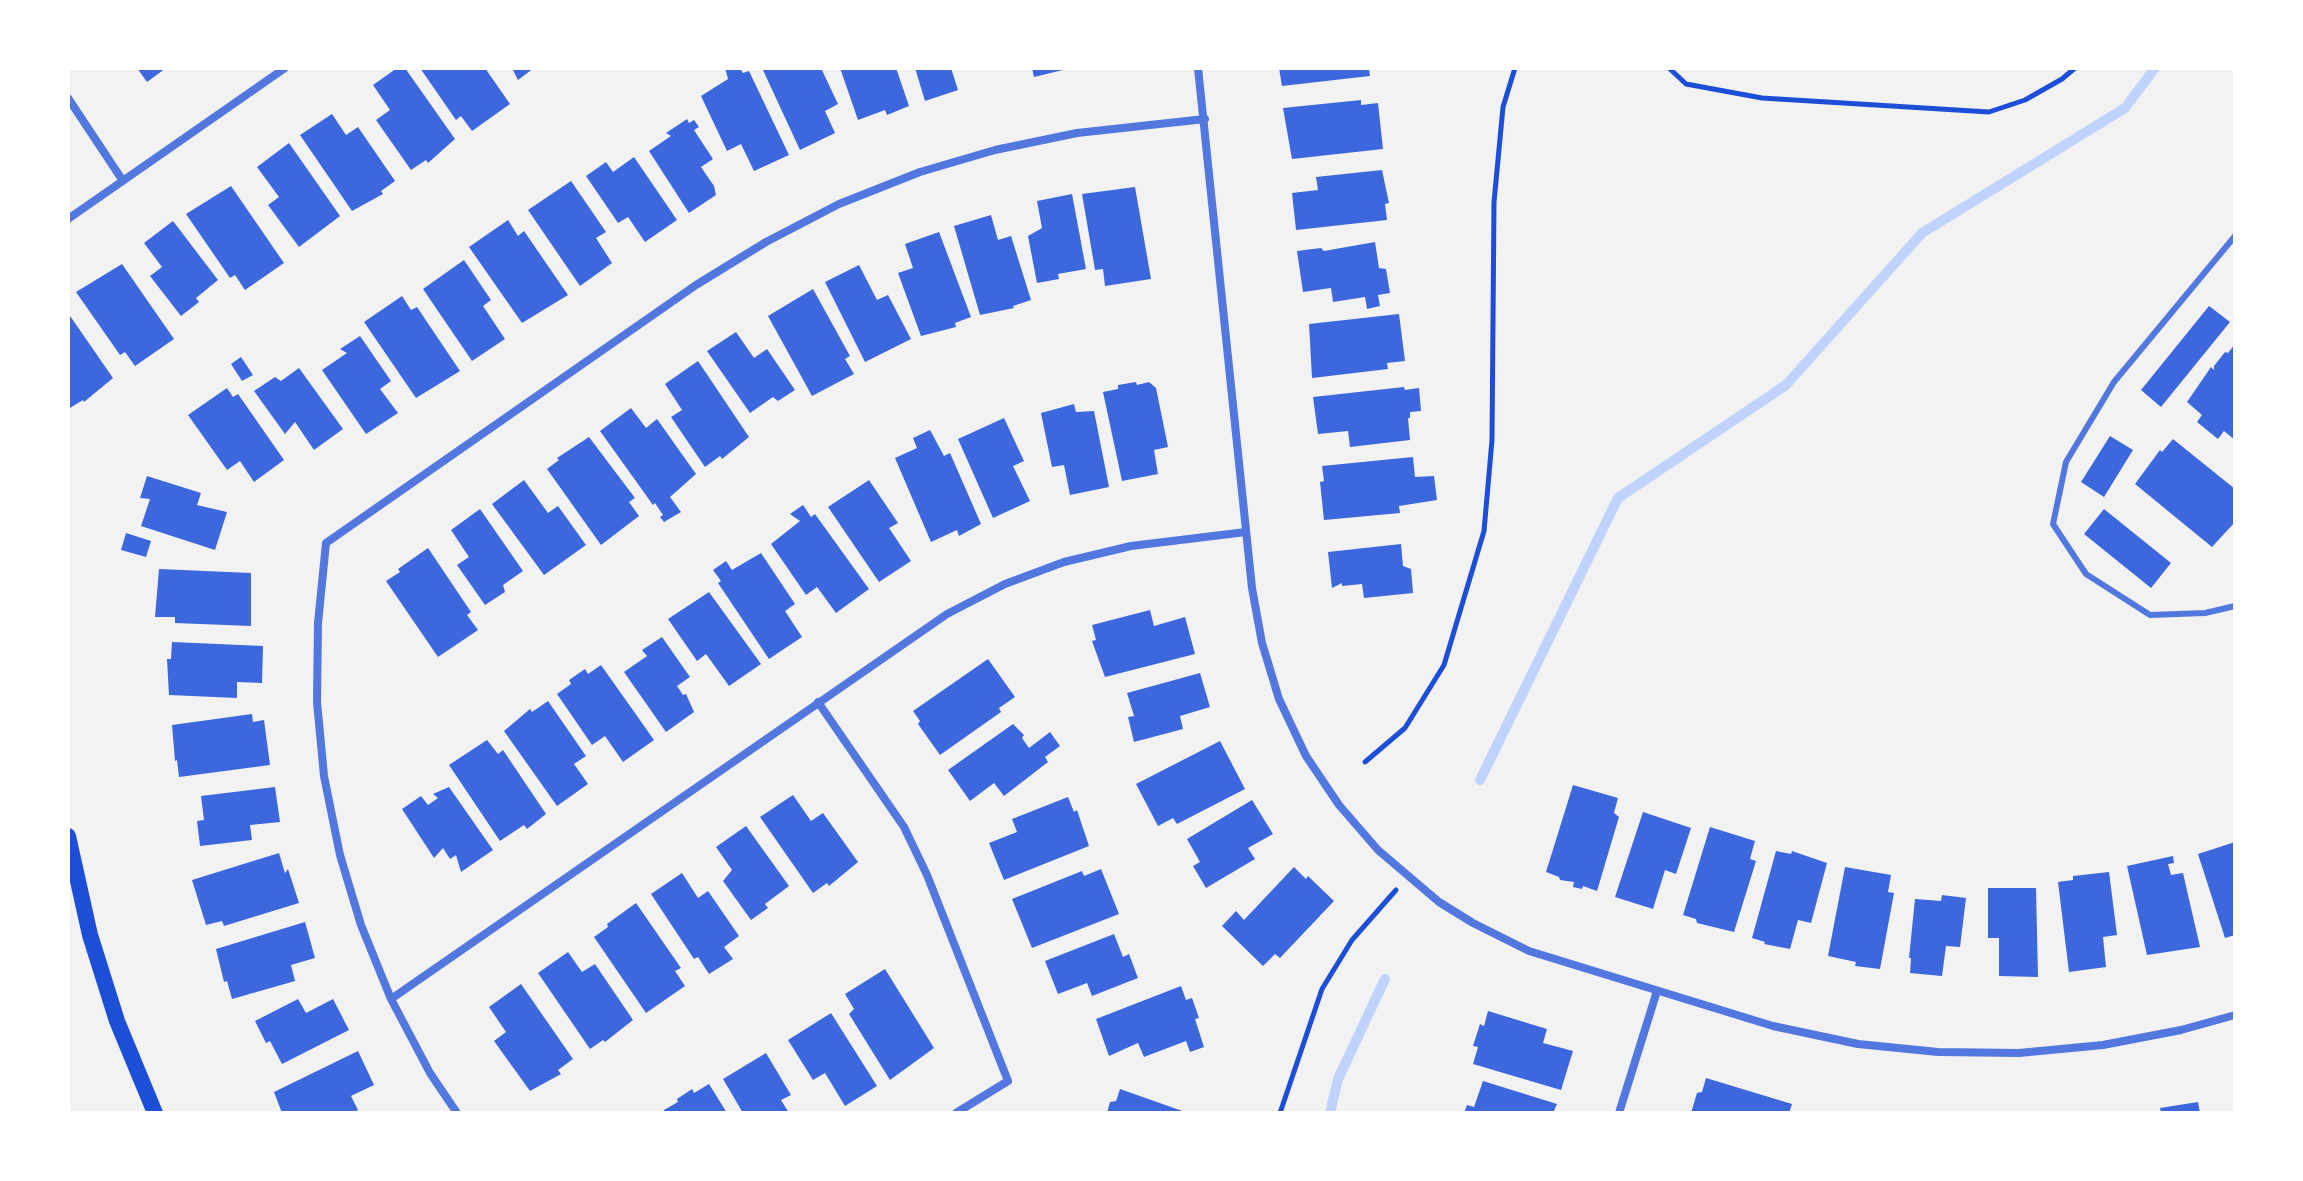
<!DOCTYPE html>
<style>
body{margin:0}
#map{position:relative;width:2303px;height:1181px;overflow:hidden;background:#f2f2f2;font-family:"Source Serif 4",serif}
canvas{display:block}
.frame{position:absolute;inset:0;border:70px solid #fff;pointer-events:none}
</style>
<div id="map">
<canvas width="2303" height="1181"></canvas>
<div class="frame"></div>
</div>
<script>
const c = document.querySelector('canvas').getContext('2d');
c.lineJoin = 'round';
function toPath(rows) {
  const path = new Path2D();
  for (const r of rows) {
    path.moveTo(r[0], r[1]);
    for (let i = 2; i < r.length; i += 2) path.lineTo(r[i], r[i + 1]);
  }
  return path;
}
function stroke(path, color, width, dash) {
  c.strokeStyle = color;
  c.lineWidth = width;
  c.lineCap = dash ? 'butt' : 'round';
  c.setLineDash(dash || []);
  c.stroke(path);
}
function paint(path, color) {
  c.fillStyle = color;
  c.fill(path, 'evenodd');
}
const stream = toPath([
 [1480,780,1618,498,1786,385,1922,233,2125,108,2155,68],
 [1330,1113,1338,1079,1385,979]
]);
const building = toPath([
 [137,68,166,68,147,82],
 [397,68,405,68,455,139,428,163,426,160,411,170,376,120,390,110,373,85],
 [420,68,485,68,510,104,472,131,461,116,456,120],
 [512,68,534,68,518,80],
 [725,68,740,68,743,73,749,71,789,155,754,171,741,144,727,151,701,96,728,79],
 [762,68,821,68,838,104,825,111,835,133,800,150],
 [840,68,896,68,909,106,887,115,885,110,858,120],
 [915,68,951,68,958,90,925,101],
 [1032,68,1067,68,1067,69,1034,77],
 [1279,68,1369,68,1370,76,1282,86],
 [1361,100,1361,105,1378,103,1383,149,1292,159,1283,108],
 [332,114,346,135,358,127,395,181,381,191,383,194,352,211,300,135],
 [687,119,689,123,694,120,699,127,694,130,713,159,701,167,714,186,716,195,689,213,649,151,671,136,666,133],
 [289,143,340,216,299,247,268,205,279,197,257,167],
 [634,157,677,220,645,242,628,217,618,223,586,176,606,162,613,172],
 [1382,170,1389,203,1385,204,1387,220,1296,230,1292,193,1318,190,1316,177],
 [571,181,606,232,596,238,612,263,580,286,528,210],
 [231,186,284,263,245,290,235,275,230,278,186,214],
 [1135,187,1151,279,1105,286,1103,269,1095,270,1082,194],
 [1072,194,1086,269,1058,274,1059,279,1037,283,1028,236,1042,228,1037,201],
 [991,215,998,240,1011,236,1031,300,1013,306,1014,308,980,315,954,226],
 [508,220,518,236,524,231,568,295,522,323,469,247],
 [173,221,218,280,196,298,199,302,181,316,150,276,162,267,144,243],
 [939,232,971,317,955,323,956,327,921,336,898,273,913,268,905,244],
 [1375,242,1379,268,1386,269,1390,293,1378,295,1380,306,1367,309,1365,297,1333,302,1331,288,1303,292,1297,251,1321,248,1324,251],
 [464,260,491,300,483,306,505,339,472,361,423,289],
 [122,264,174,339,135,366,125,352,120,355,76,292],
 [859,265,877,300,888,295,911,339,865,362,825,282],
 [813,289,850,356,845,359,854,374,812,396,768,316],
 [402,296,411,310,417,307,460,371,416,398,364,322],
 [2209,306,2230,322,2161,407,2141,390],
 [68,313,113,378,84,402,83,400,70,408],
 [1399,314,1405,361,1387,363,1388,369,1312,378,1309,324],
 [736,332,754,358,767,349,795,390,778,401,773,397,750,413,707,351],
 [360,336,391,381,380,389,398,413,366,434,322,370,347,353,340,349],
 [2235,344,2235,440,2224,431,2218,439,2197,422,2202,415,2187,402,2211,367,2214,370,2214,366,2225,352,2228,353],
 [241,357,253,375,242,381,231,364],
 [698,361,749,437,722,459,720,456,705,467,671,417,682,410,665,384],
 [299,368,343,429,314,450,295,422,285,434,254,391,275,377,281,381],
 [1136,382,1137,385,1149,382,1156,388,1168,447,1154,450,1158,474,1122,481,1103,392,1118,389,1118,385],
 [1404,387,1405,390,1419,388,1421,411,1410,412,1410,418,1408,418,1410,440,1350,447,1348,431,1318,434,1313,397],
 [227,388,233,397,238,394,284,460,254,482,240,461,227,470,188,415],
 [1074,404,1076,412,1094,411,1109,487,1070,495,1064,465,1052,467,1041,413],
 [631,408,646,428,657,419,696,474,670,497,681,512,664,522,660,517,663,515,655,503,653,505,600,431],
 [1004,418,1024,461,1013,466,1030,501,993,518,958,439],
 [930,430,944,456,950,453,981,524,959,536,957,530,931,542,895,458,917,448,913,438],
 [2110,436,2133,450,2104,497,2081,482],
 [589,437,635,498,629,502,639,516,601,545,547,469,559,460,557,458],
 [2173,439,2235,489,2235,522,2212,547,2135,484,2160,450,2162,452],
 [1413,457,1415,477,1434,476,1437,500,1399,506,1400,513,1324,520,1320,482,1324,481,1322,466],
 [147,476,201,493,197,505,227,512,215,550,141,526,150,499,140,498],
 [524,480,548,513,558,506,586,545,544,575,492,504],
 [869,480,898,523,889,528,911,561,879,582,828,507],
 [803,505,811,517,815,514,869,589,836,613,817,587,806,595,771,544,800,521,790,514],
 [480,509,523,571,503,585,505,592,485,605,457,565,469,557,451,530],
 [2104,509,2171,563,2151,588,2084,534],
 [126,533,151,541,146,557,121,550],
 [1401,544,1403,566,1411,569,1413,593,1364,598,1362,584,1342,586,1342,583,1332,588,1328,552],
 [428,548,471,612,467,615,478,630,438,657,386,581,400,572,398,569],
 [761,553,795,604,785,611,802,637,769,659,718,583,721,581,713,570,726,561,732,570],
 [159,569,251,573,251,626,175,623,175,617,155,617],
 [709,592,761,664,729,686,706,654,697,661,668,619],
 [1150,610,1154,626,1185,617,1195,654,1105,677,1092,641,1096,640,1092,625],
 [662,637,690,677,677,686,683,695,686,694,694,712,666,732,624,672,647,656,642,650],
 [172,642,263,646,262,683,237,682,237,698,169,695,167,659,171,659],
 [988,659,1015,697,999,708,1001,712,940,755,918,724,920,721,913,711],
 [601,665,654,740,623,762,605,736,592,745,557,694,571,684,569,680,585,669,588,674],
 [1200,673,1210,707,1180,716,1183,729,1134,742,1128,717,1134,716,1127,693],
 [548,701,586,756,574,764,588,784,557,806,504,731,530,709,532,712],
 [252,714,253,722,264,720,270,765,179,777,177,760,175,761,172,725],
 [1013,724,1024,735,1022,738,1029,748,1050,732,1060,746,1045,757,1048,762,1004,796,994,783,970,801,948,770],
 [487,740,498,754,503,750,546,814,527,829,524,825,500,841,449,765],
 [1220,741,1245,789,1177,824,1173,818,1158,826,1136,784],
 [1573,785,1618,798,1614,813,1619,817,1597,891,1583,886,1582,889,1573,887,1574,882,1560,880,1559,877,1546,872],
 [275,787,280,822,250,825,252,840,200,846,197,821,204,820,201,796],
 [449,787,493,850,461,872,456,855,450,859,443,848,434,858,402,809,421,796,428,805,438,798,433,794],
 [793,795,811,821,823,813,858,862,829,886,827,883,813,893,760,817],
 [1068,797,1074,812,1077,810,1089,846,1004,880,989,843,1017,832,1012,819],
 [1252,800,1273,834,1248,848,1255,859,1206,888,1193,866,1200,862,1187,839],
 [1643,812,1691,828,1676,874,1665,870,1653,909,1615,897],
 [746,826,789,886,765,904,768,908,751,920,723,881,732,870,716,847],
 [1710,827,1755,841,1750,859,1756,861,1734,932,1697,923,1696,919,1683,915],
 [2235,842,2235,935,2225,938,2198,854],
 [1776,851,1791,854,1792,851,1827,863,1811,923,1798,920,1790,949,1764,944,1765,942,1752,938],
 [279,853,285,873,288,869,299,903,224,926,222,921,206,925,192,880],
 [2173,856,2174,863,2168,864,2171,875,2183,873,2200,947,2147,955,2127,866],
 [1294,867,1306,879,1308,876,1334,901,1280,958,1275,954,1263,966,1222,926,1236,911,1244,920],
 [1845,867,1891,875,1888,892,1894,893,1880,969,1855,966,1856,962,1828,956],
 [1101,869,1119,914,1032,948,1012,899,1082,871,1084,876],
 [2109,872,2117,935,2103,937,2106,967,2069,972,2058,882,2073,880,2073,876],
 [682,873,698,898,708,891,739,936,724,947,733,959,709,974,698,957,694,959,651,894],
 [1988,888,2036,888,2038,977,1999,976,1999,938,1988,938],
 [1942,895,1966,898,1960,947,1946,946,1942,976,1910,973,1911,958,1909,958,1915,899,1941,901],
 [636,903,681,968,675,971,685,986,646,1013,594,937,608,927,607,924],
 [305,922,315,958,291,965,295,981,232,999,227,981,224,982,216,949],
 [1114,934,1123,957,1129,954,1138,978,1092,996,1087,983,1058,994,1045,961],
 [568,952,582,972,595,964,633,1020,605,1042,603,1040,590,1049,538,973],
 [885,969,934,1048,890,1080,849,1014,854,1009,845,994],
 [521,984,573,1059,558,1070,561,1074,530,1091,494,1041,506,1032,489,1007],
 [1181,986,1186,1000,1192,998,1199,1018,1195,1019,1204,1047,1190,1052,1186,1041,1144,1057,1138,1043,1109,1056,1096,1019],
 [298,999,306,1013,333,999,349,1030,282,1064,270,1041,266,1043,255,1021],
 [1488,1011,1547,1029,1543,1043,1573,1051,1561,1090,1473,1064,1478,1047,1473,1046,1480,1024,1484,1026],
 [831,1013,877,1086,845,1106,825,1073,813,1080,788,1040],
 [358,1051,374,1085,351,1096,358,1110,352,1113,282,1113,274,1092],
 [766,1053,791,1095,781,1100,789,1113,743,1113,723,1079],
 [1706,1078,1792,1104,1789,1113,1691,1113,1697,1093,1702,1092],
 [1483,1081,1557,1104,1553,1113,1464,1113,1467,1105,1474,1107],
 [709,1084,727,1113,665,1113,664,1110,678,1102,677,1099,692,1089,694,1093],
 [1120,1089,1188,1113,1107,1113,1110,1102,1116,1101],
 [2198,1102,2200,1113,2161,1113,2160,1108]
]);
const path = toPath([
 [1669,68,1686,84,1762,98,1989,112,2025,100,2062,79,2075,68],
 [1365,762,1405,728,1444,665,1484,531,1492,440,1494,202,1503,107,1515,68],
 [1280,1113,1322,989,1352,940,1396,890]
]);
const service = toPath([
 [2235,236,2114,382,2066,462,2053,524,2086,574,2150,615,2205,613,2235,606]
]);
const minor = toPath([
 [1198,68,1252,588,1262,643,1279,699,1306,756,1339,805,1378,850,1439,902,1473,923,1529,951,1773,1026,1858,1044,1938,1052,2019,1053,2103,1045,2181,1030,2235,1015],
 [68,98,123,181],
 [68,219,285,68],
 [818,702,904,827,927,875,1008,1081,956,1113],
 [391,999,947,614,1005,584,1064,562,1131,546,1246,532],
 [457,1113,430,1073,391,999,361,925,340,855,324,776,317,702,318,623,326,543,696,285,766,242,839,204,920,172,995,150,1077,133,1205,119],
 [1619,1113,1657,991]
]);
const secondary = toPath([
 [68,836,90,935,117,1021,155,1113]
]);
stroke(stream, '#bfd3fe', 10);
paint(building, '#3d67dc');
stroke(path, '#1d4ed8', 5);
stroke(service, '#5277de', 6);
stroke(minor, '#5277de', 8);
stroke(secondary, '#1d4ed8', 16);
</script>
